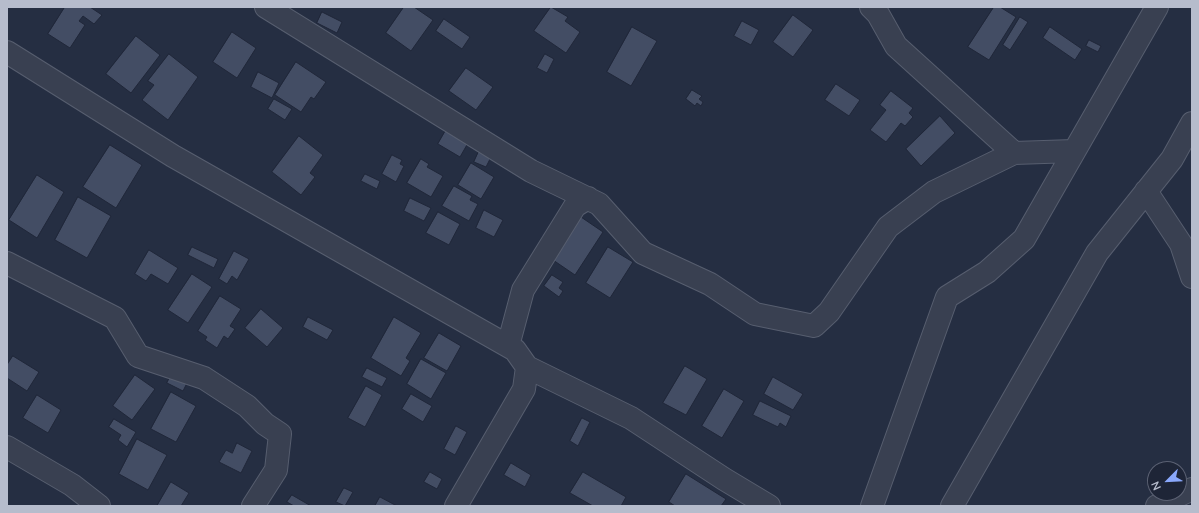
<!DOCTYPE html>
<style>
body{margin:0}
#map{position:relative;width:1199px;height:513px;overflow:hidden;background:#252e42;font-family:"Nunito Sans",sans-serif}
canvas{display:block}
.frame{position:absolute;inset:0;border:8px solid #b6bccc;pointer-events:none}
.north{position:absolute;left:1147px;top:461px;width:40px;height:40px;box-sizing:border-box;background:#1e2537;border:1px solid #5b6173;border-radius:50%;rotate:246deg;font-size:11px;font-weight:700;line-height:16px;text-align:center;color:#b6bccc}
.north::after{content:'';display:block;margin:auto;width:14px;height:18px;background:#8aa8fc;clip-path:polygon(50% 0,100% 100%,50% 72%,0 100%)}
</style>
<div id="map">
<canvas width="1199" height="513"></canvas>
<div class="frame"></div>
<div class="north">N</div>
</div>
<script>
const ctx = document.querySelector('canvas').getContext('2d');
ctx.lineJoin = 'round';
function fill(path, color) {
  ctx.fillStyle = color;
  ctx.fill(path, 'evenodd');
}
function strokePath(path, color, width, dash) {
  ctx.strokeStyle = color;
  ctx.lineWidth = width;
  ctx.lineCap = dash ? 'butt' : 'round';
  ctx.setLineDash(dash || []);
  ctx.stroke(path);
}
const building = new Path2D(`
 M65 7H90L102 15 94 24 83 16 79 21 85 25 70 48 48 34Z
 M404 7H414L433 20 411 51 386 33Z
 M551 7 568 17 565 21 580 32 566 53 534 31Z
 M994 7H1000L1016 17 989 60 968 47Z
 M322 12 342 22 337 33 317 23Z
 M793 15 813 30 793 57 773 42Z
 M1020 17 1028 22 1010 50 1003 45Z
 M444 19 470 37 462 49 436 31Z
 M742 21 759 30 751 45 734 36Z
 M632 27 657 41 631 86 607 72Z
 M1050 27 1082 49 1075 60 1043 38Z
 M232 32 256 48 237 78 213 62Z
 M136 36 160 55 131 93 106 74Z
 M1089 40 1101 46 1098 52 1086 46Z
 M169 54 198 77 168 120 142 100 154 85 148 81Z
 M545 54 554 59 547 73 537 68Z
 M296 62 326 82 314 99 311 97 301 112 275 95Z
 M466 68 493 87 476 110 449 91Z
 M258 72 279 83 272 98 251 87Z
 M836 84 860 100 849 116 825 100Z
 M692 90 702 96 699 99 703 102 701 106 697 103 695 106 686 99Z
 M891 91 913 108 909 113 913 117 905 126 901 123 886 142 870 130 886 110 880 105Z
 M274 99 292 109 285 120 268 109Z
 M940 116 955 133 921 166 906 149Z
 M446 130 468 143 460 157 438 144Z
 M299 136 323 155 310 173 315 177 301 195 272 172Z
 M110 145 142 165 116 208 83 187Z
 M479 151 491 157 486 167 474 162Z
 M392 155 402 160 400 164 404 166 396 182 382 174Z
 M421 159 429 164 427 167 443 176 431 197 407 183Z
 M471 163 494 177 481 199 458 185Z
 M365 174 380 181 377 189 361 181Z
 M37 175 64 192 37 238 9 220Z
 M454 186 472 196 470 200 478 204 469 221 442 206Z
 M78 197 111 216 87 258 55 240Z
 M410 198 431 208 424 221 404 211Z
 M484 210 503 220 494 237 476 228Z
 M438 212 460 224 449 245 426 233Z
 M581 217 603 232 575 275 553 260Z
 M192 247 218 259 214 268 188 255Z
 M608 247 633 262 610 298 586 283Z
 M149 250 178 268 168 284 151 274 146 281 135 274Z
 M234 251 249 259 237 280 232 276 227 284 219 279Z
 M192 274 212 287 188 323 168 310Z
 M552 275 563 282 559 288 563 291 559 297 544 286Z
 M220 296 241 309 230 326 235 329 228 339 224 336 217 348 205 340 207 337 198 331Z
 M261 309 283 328 267 347 245 328Z
 M308 317 333 330 327 340 303 327Z
 M394 317 421 333 406 358 410 361 401 376 371 358Z
 M439 333 461 346 447 371 424 358Z
 M13 356 39 372 27 391 7 378V365Z
 M421 359 446 373 431 399 407 384Z
 M685 366 707 379 686 415 663 403Z
 M367 368 387 378 382 387 362 377Z
 M173 371 189 379 183 391 167 383Z
 M135 375 155 389 132 420 113 406Z
 M773 377 803 394 793 410 764 394Z
 M366 386 382 395 365 427 348 418Z
 M724 389 744 401 722 438 702 426Z
 M171 392 196 406 176 442 151 429Z
 M411 394 432 406 423 422 402 409Z
 M37 395 61 410 48 433 23 418Z
 M760 401 791 416 786 427 780 423 778 427 753 415Z
 M582 418 590 422 578 446 570 441Z
 M114 419 136 432 127 447 118 440 121 435 109 427Z
 M456 426 467 432 455 455 444 449Z
 M137 439 167 455 148 490 119 474Z
 M237 443 252 451 241 473 219 462 226 450 232 453Z
 M511 463 531 475 525 487 504 475Z
 M430 472 442 479 437 489 424 482Z
 M583 472 626 497 621 506H593L570 493Z
 M686 474 726 499 721 506H675L669 502Z
 M171 482 189 493 181 506H157Z
 M344 488 353 492 345 506 336 502Z
 M292 495 311 506H294L287 502Z
 M380 497 397 506H375Z`);
fill(building, '#434d64');
strokePath(building, '#202739', 1);
const minor = new Path2D(`
 M266 7 531 171 599 204 643 253 710 284 755 314 814 326 829 312 888 227 934 192 1014 153 1074 151
 M871 7 878 14 896 46 1014 153
 M7 52 173 156 515 350 527 367 631 418 724 479 769 506
 M1146 191 1181 244 1192 277
 M7 263 115 318 138 356 204 378 247 406 265 424 280 434 276 470 253 506
 M508 346 523 290 575 206 588 198
 M7 447 72 485 99 506
 M456 506 524 389 527 367
 M872 506 947 297 987 272 1024 239 1157 7
 M952 506 1097 253 1172 159 1192 123
 M1157 506 1192 489`);
strokePath(minor, '#575e6f', 24);
strokePath(minor, '#394051', 22);
</script>
